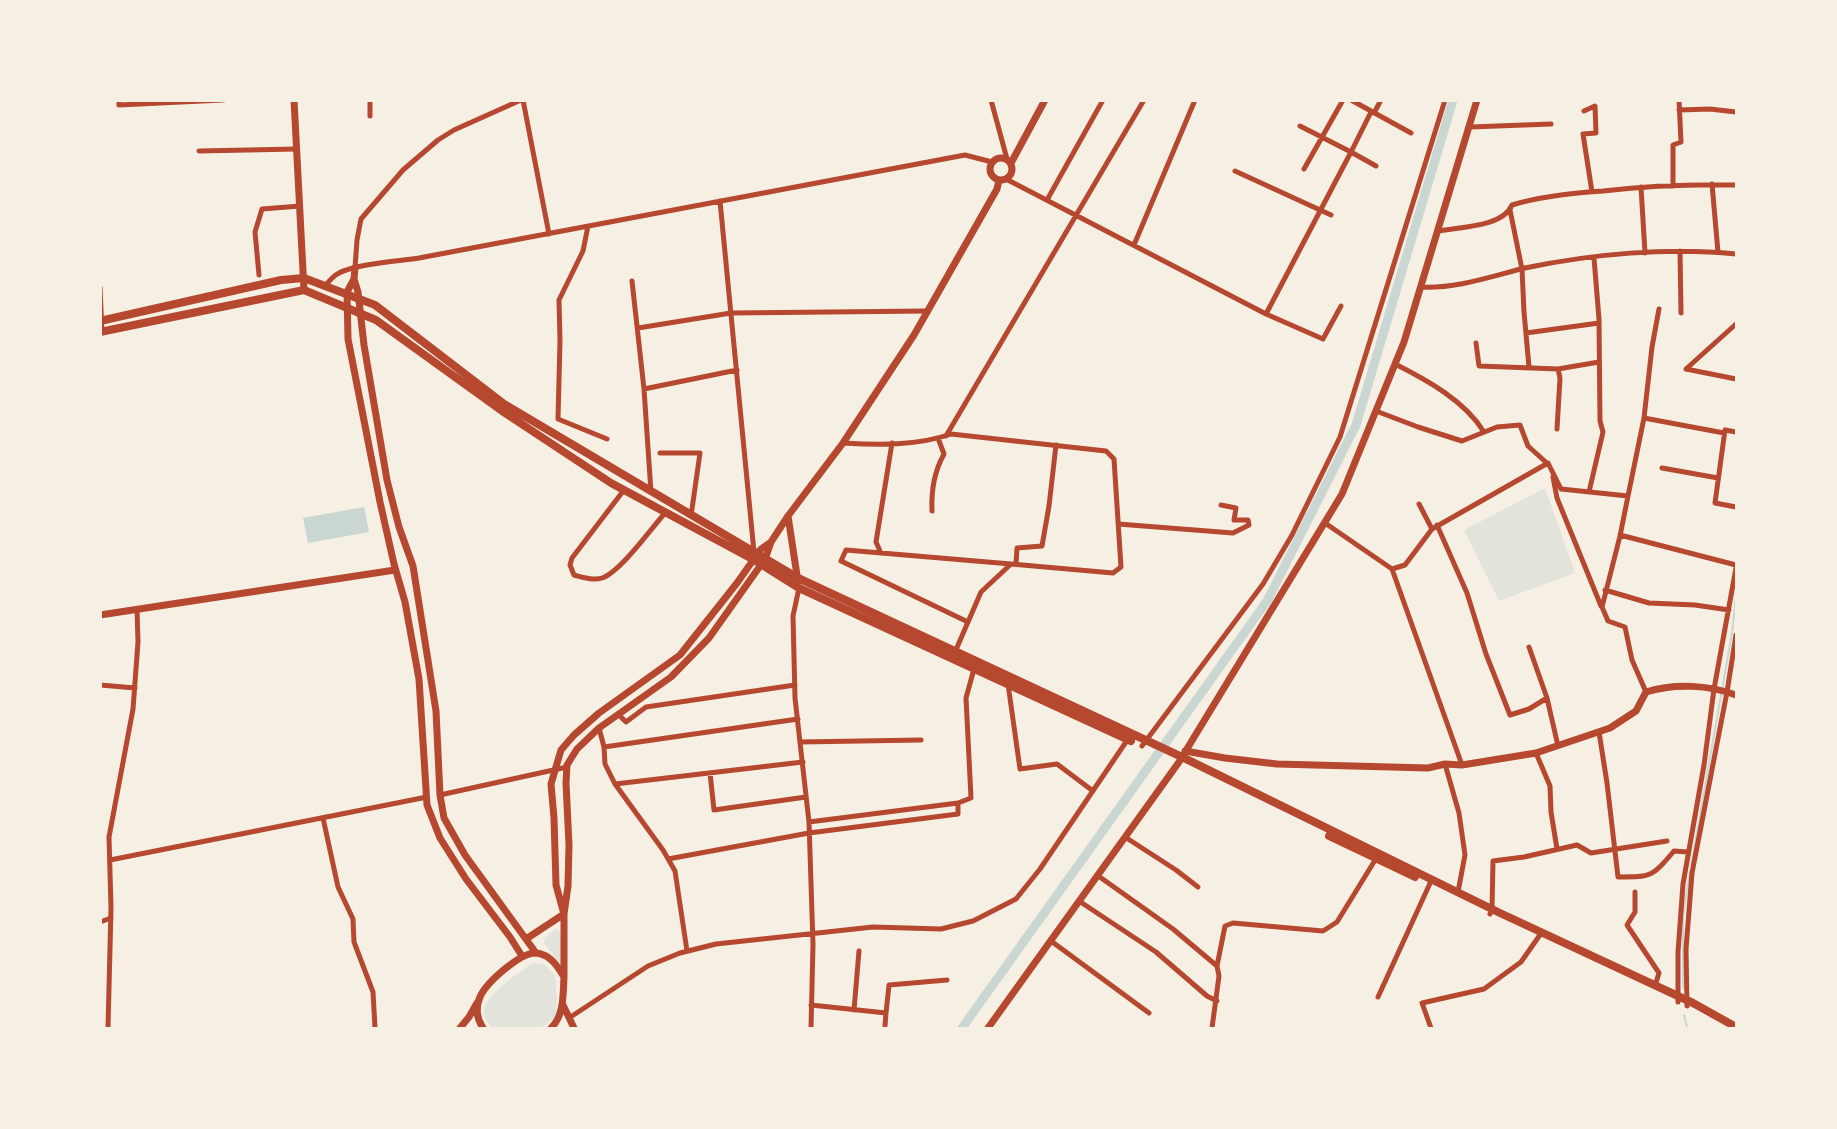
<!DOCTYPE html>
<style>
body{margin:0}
#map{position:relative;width:1837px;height:1129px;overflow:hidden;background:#f6efe4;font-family:"IBM Plex Sans",sans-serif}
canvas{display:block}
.frame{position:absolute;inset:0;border:102px solid #f6efe4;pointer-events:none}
</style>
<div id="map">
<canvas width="1837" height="1129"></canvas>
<div class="frame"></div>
</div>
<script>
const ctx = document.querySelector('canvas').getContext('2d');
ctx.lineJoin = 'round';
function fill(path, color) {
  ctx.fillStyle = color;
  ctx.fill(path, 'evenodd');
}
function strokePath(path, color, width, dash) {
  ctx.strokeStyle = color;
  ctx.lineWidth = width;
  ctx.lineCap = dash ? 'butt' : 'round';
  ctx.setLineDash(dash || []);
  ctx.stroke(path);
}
fill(new Path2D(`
 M1545 488 1575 573 1499 601 1464 530Z
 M556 929 561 932 562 967 544 943 545 938Z
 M533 963 545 965 555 975 557 1001 556 1015 554 1019 540 1028H493C489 1024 484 1019 484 1012 483 996 520 972 533 963Z`), '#e2e4dc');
fill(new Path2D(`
 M364 507 369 532 308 543 303 518Z`), '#c9d6d2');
strokePath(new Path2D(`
 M1691 866 1732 633 1736 595
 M1683 988V916L1690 871
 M1684 1015 1687 1028`), '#c9d6d2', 2);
strokePath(new Path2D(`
 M962 1028 1267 601 1356 425 1453 100`), '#c9d6d2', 9);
strokePath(new Path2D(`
 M119 100V105L223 100
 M370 100V116
 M523 100 549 234
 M991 100 1007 159
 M1351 100 1411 133
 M1679 110 1710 109 1736 112
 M1584 111 1595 106 1596 133 1583 134 1592 192
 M1371 112 1351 152 1376 166
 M1374 113 1381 100
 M1470 127 1551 124
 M199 151 296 149
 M1304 169 1343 100
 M1235 171 1331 215
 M1006 179 1266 314 1351 152 1300 126
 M1712 184 1718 252
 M1673 186V145L1681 142 1679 100
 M1641 187 1645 253
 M1047 200 1103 100
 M720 201 754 552
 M1510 210 1522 269 1524 312 1529 367
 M588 226 583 251 559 300 560 341 558 419 607 439
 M1439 231C1460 227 1503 227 1512 205 1541 196 1573 193 1603 191 1647 186 1692 184 1736 185
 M1134 245 1195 100
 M1680 251 1681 313
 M355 268 357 240 361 219 403 170 438 140 454 130 521 100
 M259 275 255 232 262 209 300 206
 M632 281 644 389 651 492
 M325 286C329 281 333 276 339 273 355 264 399 261 419 258L965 155 992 162
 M100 287 102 332
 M1421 287C1456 289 1492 276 1525 268 1592 254 1668 247 1736 254
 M1266 314 1323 339 1341 306
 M638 328 731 313 928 311
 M1526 333 1599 323
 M1476 343 1479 366 1558 369 1599 362
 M1395 364C1427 380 1465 401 1484 432
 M1686 369 1736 324
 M1686 369 1736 379
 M644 389 737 370
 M1376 411 1418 427 1462 441 1497 427 1520 425 1528 446 1549 465
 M1644 418 1724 433 1725 430
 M1557 429 1560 378 1558 369
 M1736 432 1725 430 1715 503 1736 507
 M946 436 1144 100
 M843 443C878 445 917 446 951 434L1106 451 1114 459 1121 567 1113 573 1011 564 981 592 955 652
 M660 453H700L691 516
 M1662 468 1718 478
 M1553 477 1557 498 1601 606
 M624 490 572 558 570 565 574 575C582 577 593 581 602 578 620 572 651 529 665 513
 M1589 492 1603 432 1600 421 1599 319 1594 258
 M1628 496 1644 418 1652 347 1659 309
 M1419 504 1432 529
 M932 511C931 490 934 472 944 454L938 438
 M1325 523 1392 569 1462 765
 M1118 524 1233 533 1249 525 1248 520H1234L1236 508 1221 505
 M1437 525 1467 593 1486 654 1510 715 1529 709 1547 698 1558 746
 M1620 535 1736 565
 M880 551 876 542 892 443
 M1016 564 1017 548 1042 546 1049 506 1056 445
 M1392 569 1405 565 1432 529 1548 463 1561 489 1628 496 1620 536 1602 607 1608 621 1625 627 1632 660 1646 692
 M799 588 793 616 795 698 809 822 813 944 811 1028
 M1605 590 1649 603 1695 605 1729 610
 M968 622 841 561 846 550 1011 564
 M1529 647 1547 698
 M1008 684 1020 769 1057 764 1093 791
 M100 685 135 688
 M618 714 626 722 646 707 795 685
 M599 728 604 747 605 764 615 784 663 850 675 871 687 951
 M1599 732 1607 783 1618 877C1652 877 1652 877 1674 851L1688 852
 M800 742 921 740
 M1142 746 1263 584 1292 535 1340 437 1445 100
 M604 747 798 719
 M1536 753 1550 786 1551 812 1557 849
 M1445 764 1459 813 1465 855 1458 892
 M710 773 714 810 806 797
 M615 784 803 762
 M440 795 567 767
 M958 803 971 798 966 698 974 669
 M323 818 338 887 353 919 354 942 373 992 375 1028
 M1125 837 1176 870 1198 887
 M668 859 809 833 958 814V803L809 822
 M110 860 427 797
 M1097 875 1173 929 1217 966 1219 976 1212 1028
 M1635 892V912L1627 925 1659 973 1655 986
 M1079 901 1156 952 1207 996 1217 1001
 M1490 914 1492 909 1493 861 1524 857 1577 845 1591 853 1667 841
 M100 922 111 918
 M1051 941 1149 1013
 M1217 966 1225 926 1233 923 1323 931 1337 922 1377 857
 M1378 997 1432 879
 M1678 1002V952L1683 884 1704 765 1714 689 1736 568
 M811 1005 886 1013 885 1026
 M1687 1006 1686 949 1692 873 1727 692 1736 635
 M854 1010 859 951
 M886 1013 889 985 947 980
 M569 1018 648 966 680 953 716 944 873 927 941 929 973 921 1016 899 1040 869 1128 739
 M108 1028 111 908 109 837 133 709 138 642 137 609
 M1431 1028 1422 1003 1484 989 1521 962 1542 932`), '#b5482f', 5);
strokePath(new Path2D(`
 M294 100 304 290
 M990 169a11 11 0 1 1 22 0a11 11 0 1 1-22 0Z
 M1011 163 1045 100
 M355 268 354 279 347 292 348 339 380 502 394 564 405 602 419 679 427 805 440 838 466 879 510 937 522 956
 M354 279 358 292 364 345 387 480 399 527 413 566 436 711 440 795 444 818 465 855 536 953
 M788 516 798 582
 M100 615 395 570
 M1185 751 1225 758 1277 764 1428 768 1445 764 1462 765 1536 753 1610 728 1636 711 1646 692C1675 683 1709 685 1736 695
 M526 939 564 914 556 885 554 818 551 784 561 750 574 735 599 713 680 655 737 583 761 549 771 542
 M564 977V914L568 886 569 845 566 783 567 765 577 749 599 728 671 677 709 638 765 559 771 542 788 516 843 443 914 335 997 189 999 180
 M563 1005 574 1028
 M460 1028 469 1017 477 1003
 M483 1028C477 1019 475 1008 480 997 486 983 521 951 537 953 551 955 558 967 564 977 563 995 564 1016 551 1028
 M988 1028 1179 762 1342 494 1404 342 1477 100`), '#b5482f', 7);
strokePath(new Path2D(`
 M100 321 281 280 304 278 375 305 504 404 798 578 1182 757 1500 913 1693 1003 1736 1027
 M100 332 304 290 376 320 505 413 611 483 756 561 799 588 1131 741
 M1329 836 1415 877`), '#b5482f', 8);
</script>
